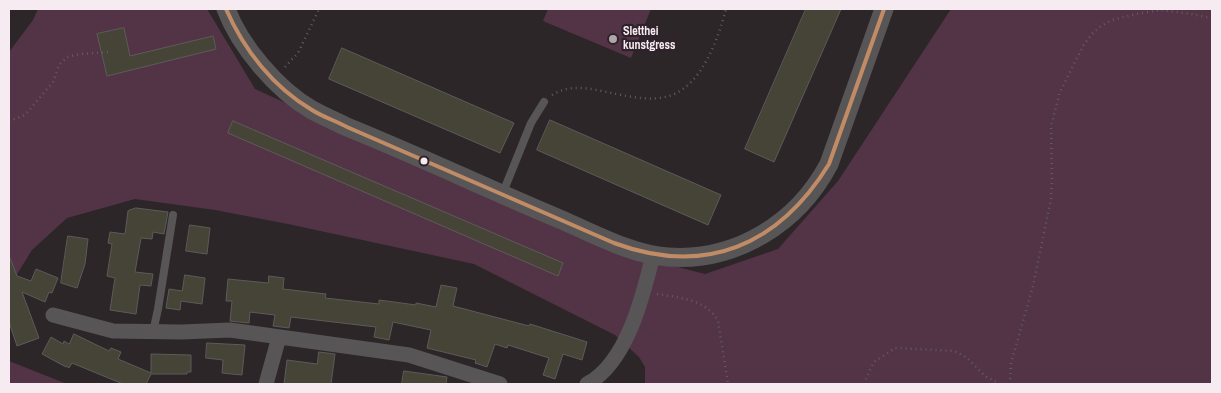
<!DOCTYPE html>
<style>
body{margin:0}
#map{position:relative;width:1221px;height:393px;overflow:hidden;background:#2c2629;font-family:"Archivo Narrow",sans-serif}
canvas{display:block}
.frame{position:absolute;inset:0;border:10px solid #f5ebf0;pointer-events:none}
</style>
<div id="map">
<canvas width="1221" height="393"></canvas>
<div class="frame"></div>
</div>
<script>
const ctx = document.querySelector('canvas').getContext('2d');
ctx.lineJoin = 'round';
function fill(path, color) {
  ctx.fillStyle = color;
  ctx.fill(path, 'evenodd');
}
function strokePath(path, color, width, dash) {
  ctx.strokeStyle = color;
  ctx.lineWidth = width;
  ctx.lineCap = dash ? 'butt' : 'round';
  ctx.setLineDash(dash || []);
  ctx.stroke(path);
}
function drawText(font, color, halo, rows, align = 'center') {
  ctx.font = font + ' "Archivo Narrow",sans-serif';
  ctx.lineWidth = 4.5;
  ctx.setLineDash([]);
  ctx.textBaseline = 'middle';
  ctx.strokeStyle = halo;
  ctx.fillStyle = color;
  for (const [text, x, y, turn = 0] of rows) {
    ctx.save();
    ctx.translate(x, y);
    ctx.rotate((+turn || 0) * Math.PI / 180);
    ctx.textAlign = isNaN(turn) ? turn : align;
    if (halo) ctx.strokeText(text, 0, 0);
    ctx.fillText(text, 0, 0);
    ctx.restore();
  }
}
fill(new Path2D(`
 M38 9H207L255 89 603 248 705 274 778 249 838 181 951 9H1212V384H645V367L639 357 615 335 474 264 288 224 215 210 135 199 67 218 32 250 9 287V52L33 20Z
 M548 9H651L631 58 543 21Z
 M9 361 67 384H9Z`), '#533446');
const building = new Path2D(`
 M806 9H841L774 162 745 149Z
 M124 28 130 56 213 36 216 49 107 76 97 34Z
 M342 48 514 123 500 153 329 79Z
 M550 120 721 195 708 225 537 150Z
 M233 121 563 263 558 276 228 133Z
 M136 208 168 212 164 234 153 232 152 239 141 238 135 272 153 274 151 286 140 285 136 314 110 310 115 278 107 276 112 244 108 243 110 232 125 234 128 211Z
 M190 225 210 228 207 254 186 251Z
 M68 236 88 239 85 264 77 288 61 283Z
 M10 258 17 276 31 281 36 269 58 278 52 293 49 292 45 302 22 292 39 338 17 346 9 322V259Z
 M185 275 205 278 202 304 181 301 180 310 166 308 169 289 182 291Z
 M269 276 284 278 283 289 326 294 325 298 379 304V300L416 305V303L436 307 441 285 457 288 453 306 529 326 530 324 587 342 582 360 563 354 555 379 543 375 549 358 508 345 507 348 495 344 487 367 475 363 476 360 427 348 431 330 393 322 389 340 374 337 376 327 291 317 289 328 273 326 275 315 250 312 249 323 230 321 232 301H226L228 279 268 283Z
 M74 334 109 351 111 348 121 352 118 359 151 373V354L191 355V372H187V374H151L146 384H123L72 363 69 368 66 366V367L42 354 51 337 63 344 64 341 69 344Z
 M207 343 245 345 242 375 222 373 223 360 206 358Z
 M319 352 335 354 331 384H284L287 360 317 364Z
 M404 371 447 377 446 384H402Z`);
fill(building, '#464337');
strokePath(building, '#5d5b59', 1);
strokePath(new Path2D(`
 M285 67 298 53 319 9
 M552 95C570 84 587 88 607 92 627 96 649 102 669 96 702 86 718 39 726 9
 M9 121 25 115 53 82 59 65 67 57 80 54 109 52
 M657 294C680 298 706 299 718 321L728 384
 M866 384 865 381 874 362 895 348 954 351 966 357 985 376 1000 384
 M1010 384 1011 363 1033 286 1051 199 1052 179 1051 126 1060 92 1083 46 1092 34 1101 26 1112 20 1136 14 1160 10 1185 13 1212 18`), '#615c5f', 2.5, [1, 4]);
strokePath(new Path2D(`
 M502 195 531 123 544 102
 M153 332 158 309 173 215`), '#575556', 8);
strokePath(new Path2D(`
 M53 315 113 331 181 332 230 330 409 355 500 384
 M266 384 279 337
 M587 384C627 363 643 296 653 255`), '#575556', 15);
strokePath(new Path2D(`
 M226 9C240 46 277 90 312 110 323 116 335 121 347 127 419 156 490 190 562 220 594 234 633 255 668 257 736 262 798 223 829 164L884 9`), '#575556', 19);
strokePath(new Path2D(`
 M226 9C244 50 273 87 312 110 323 117 336 121 347 127L614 243C706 277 779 245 829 164L884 9`), '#c18c65', 4);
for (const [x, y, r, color] of [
 [613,39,5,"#afa6aa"],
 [424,161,4.5,"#f5ebf0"]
]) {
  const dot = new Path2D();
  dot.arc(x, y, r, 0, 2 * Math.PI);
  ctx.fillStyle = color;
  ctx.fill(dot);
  strokePath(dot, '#30222a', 2);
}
drawText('bold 12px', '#f5ebf0', '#30222a', [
 ["Sletthei",623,32],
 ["kunstgress",623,46]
], 'left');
</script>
